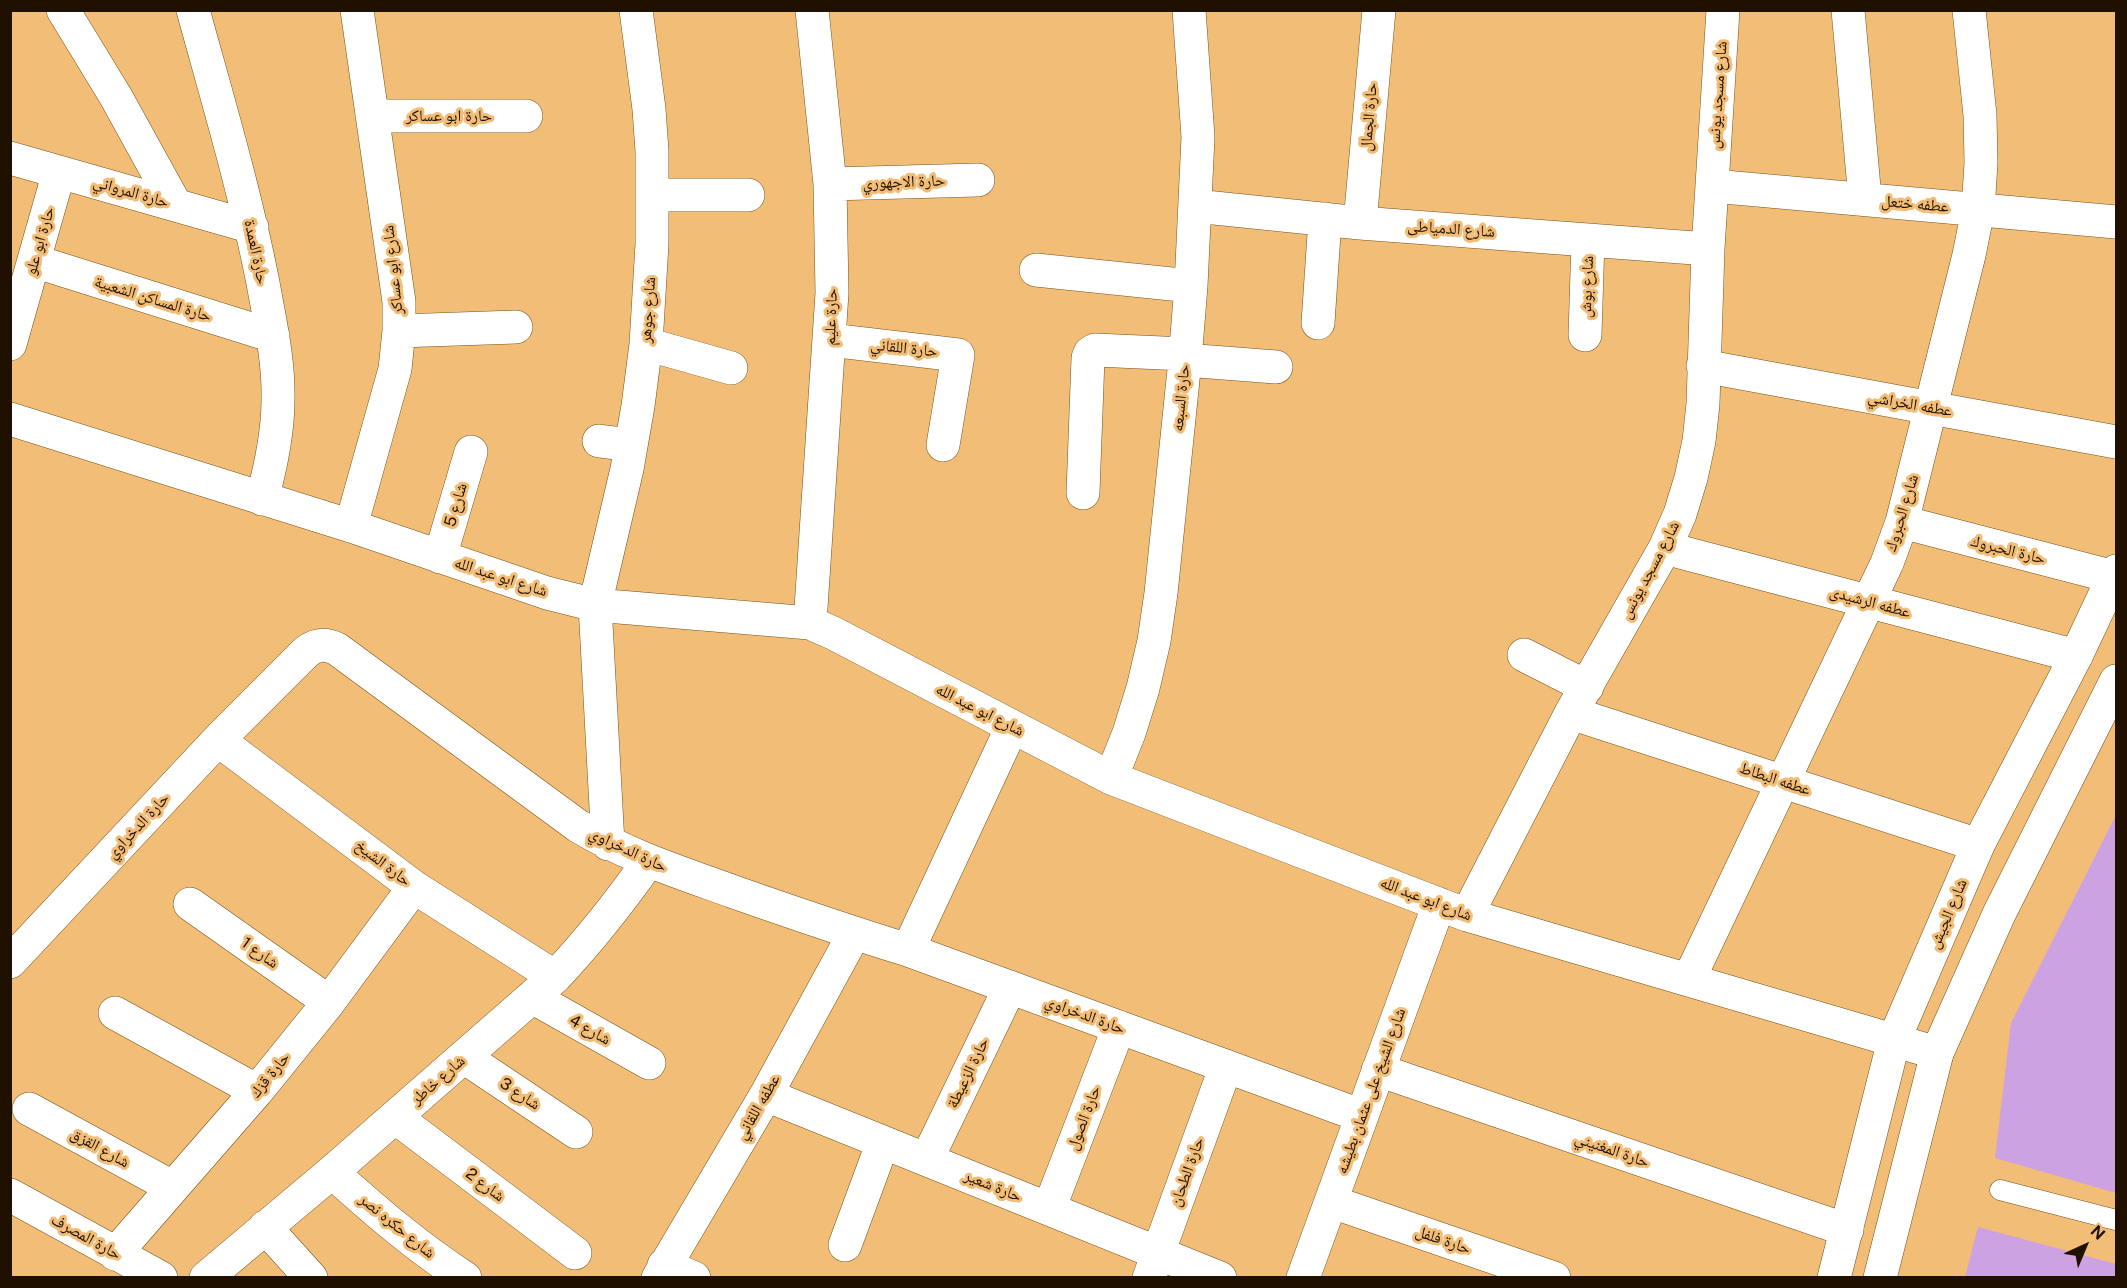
<!DOCTYPE html>
<meta charset="utf-8">
<style>
body{margin:0}
#map{position:relative;width:2127px;height:1288px;overflow:hidden;background:#f2bd76;font-family:"Public Sans",sans-serif}
canvas{display:block}
.frame{position:absolute;inset:0;border:12px solid #1f1000;pointer-events:none}
.north{position:absolute;left:2055px;top:1216px;width:60px;height:60px;-webkit-text-stroke:4px #f2bd76;paint-order:stroke;rotate:44deg;font-size:16px;font-weight:700;line-height:24px;text-align:center;color:#1f1000}
.north::after{content:'';display:block;margin:auto;width:21px;height:27px;background:#1f1000;clip-path:polygon(50% 0,100% 100%,50% 72%,0 100%)}
</style>
<div id="map">
<canvas width="2127" height="1288"></canvas>
<div class="frame"></div>
<div class="north">N</div>
</div>
<script>
const ctx = document.querySelector('canvas').getContext('2d');
ctx.lineJoin = 'round';
function fill(path, color) {
  ctx.fillStyle = color;
  ctx.fill(path, 'evenodd');
}
function strokePath(path, color, width, dash) {
  ctx.strokeStyle = color;
  ctx.lineWidth = width;
  ctx.lineCap = dash ? 'butt' : 'round';
  ctx.setLineDash(dash || []);
  ctx.stroke(path);
}
function drawText(font, color, halo, rows, align = 'center') {
  ctx.font = font + ' "Public Sans","Noto Naskh Arabic",sans-serif';
  ctx.lineWidth = 6;
  ctx.setLineDash([]);
  ctx.textBaseline = 'middle';
  ctx.strokeStyle = halo;
  ctx.fillStyle = color;
  for (const [text, x, y, turn = 0] of rows) {
    ctx.save();
    ctx.translate(x, y);
    ctx.rotate((+turn || 0) * Math.PI / 180);
    ctx.textAlign = isNaN(turn) ? turn : align;
    if (halo) ctx.strokeText(text, 0, 0);
    ctx.fillText(text, 0, 0);
    ctx.restore();
  }
}
fill(new Path2D(`
 M2116 815V1193L1995 1158 2011 1023Z
 M1978 1227 2116 1264V1277H1965Z`), '#cca2e3');
const service = new Path2D(`
 M2000 1190 2116 1220`);
const minor = new Path2D(`
 M63 10 116 97 175 204
 M193 10C218 101 245 191 263 283 270 322 279 361 278 400 278 434 271 466 262 499
 M1848 10 1865 199
 M372 116H526
 M10 158 252 227
 M830 184 978 180
 M1713 186 2116 222
 M653 195H748
 M1195 206 1360 223 1708 249
 M1360 223 1379 10
 M34 261 273 336
 M1036 270 1191 286
 M1318 323 1325 219
 M399 331 516 327
 M1585 335 1588 240
 M830 340 958 355 943 445
 M10 344 59 172
 M646 344 731 368
 M1185 360 1276 367
 M1703 366 2116 442
 M10 419 351 526 547 593 595 605 810 623 833 633 1111 778 1467 915 1937 1053 1880 1278
 M599 441 631 445
 M1083 493 1088 358 1090 353 1095 350 1185 354
 M1902 522 2114 577
 M351 526 395 369 399 331V302L395 274 357 10
 M1665 548 2076 656
 M440 557 471 452
 M810 623 832 293 830 184 812 10
 M1524 655 1587 687
 M1571 713 1978 845
 M218 740 414 887 555 977
 M1111 778 1129 733 1143 688 1154 641 1161 593 1185 360 1191 286 1198 137 1189 10
 M608 844 595 605 627 469 638 406 646 344 652 244V151L649 109 636 10
 M190 904 329 1002
 M1467 915 1571 713 1665 548 1680 514 1691 478 1699 441 1703 404 1708 249 1723 10
 M908 950 1012 727
 M10 962 218 740 306 652C316 644 325 643 337 649L578 826C628 856 679 872 734 892 791 912 849 932 908 950L1362 1116
 M1689 979 1887 563 1902 522 1969 255 1978 210 1981 163 1980 115 1969 10
 M532 997 649 1063
 M115 1013 257 1091
 M464 1057 576 1132
 M1378 1070 1847 1230
 M766 1095 1220 1278
 M29 1109 172 1187
 M395 1117 575 1253
 M927 1159 1010 987
 M332 1172C374 1210 417 1247 465 1278
 M10 1195 161 1278
 M1332 1202 1554 1278
 M1049 1209 1119 1027
 M265 1227 311 1278
 M845 1245 883 1142
 M115 1254 257 1091 329 1002 414 887
 M664 1265 694 1278
 M206 1278 332 1172 555 977C589 941 619 903 648 862
 M658 1278 766 1095 854 934
 M1149 1278 1226 1066
 M1303 1278 1439 904`);
const secondary = new Path2D(`
 M1937 1053 1999 914 2116 681
 M1834 1278 1894 1040 1978 845 2076 656 2116 571`);
strokePath(service, '#775219', 21);
strokePath(minor, '#775219', 34);
strokePath(secondary, '#775219', 34);
strokePath(service, '#fff', 20);
strokePath(minor, '#fff', 33);
strokePath(secondary, '#fff', 33);
drawText('16px', '#1f1000', '#f2bd76', [
 ["شارع مسجد يونس",1718,95,-86],
 ["حارة ابو عساكر",449,116],
 ["حارة الجمال",1369,117,-85],
 ["حارة الاجهوري",904,182,-2],
 ["حارة المرواني",131,192,16],
 ["عطفه ختعل",1915,204,5],
 ["شارع الدمياطى",1451,229,4],
 ["حارة ابو علو",40,241,-74],
 ["حارة العمدة",256,252,78],
 ["شارع ابو عساكر",393,270,-96],
 ["شارع بوش",1587,287,-88],
 ["حارة المساكن الشعبية",153,299,17],
 ["شارع جوهر",648,310,-86],
 ["حارة عليم",831,317,-88],
 ["حارة اللقاني",904,348,6],
 ["حارة السبعه",1181,398,-84],
 ["عطفه الخراشي",1910,404,10],
 ["شارع 5",456,505,-74],
 ["شارع الحبروك",1902,513,-73],
 ["حارة الحبروك",2008,550,14],
 ["شارع مسجد يونس",1650,570,-62],
 ["شارع ابو عبد الله",501,577,18],
 ["عطفه الرشيدى",1870,602,15],
 ["شارع ابو عبد الله",980,710,27],
 ["عطفه البطاط",1775,779,18],
 ["حارة الدخراوي",138,826,-47],
 ["حارة الدخراوي",628,850,25],
 ["حارة الشيخ",383,863,37],
 ["شارع ابو عبد الله",1426,899,21],
 ["شارع الجيش",1948,914,-67],
 ["شارع 1",260,953,35],
 ["حارة الدخراوي",1085,1015,20],
 ["شارع 4",590,1030,29],
 ["حارة الزعيطة",968,1073,-64],
 ["حارة قزك",270,1075,-51],
 ["شارع خاطر",438,1080,-41],
 ["شارع الشيخ على عثمان بطيشه",1371,1091,-70],
 ["شارع 3",520,1094,33],
 ["عطفه اللقاني",758,1107,-60],
 ["حارة الصول",1084,1118,-69],
 ["شارع القزق",100,1148,29],
 ["حارة المغنيني",1612,1150,19],
 ["حارة الطحان",1187,1172,-70],
 ["شارع 2",485,1185,37],
 ["حارة شعير",993,1186,22],
 ["شارع حكره نصر",397,1226,39],
 ["حارة المصرف",86,1237,29],
 ["حارة فلفل",1443,1240,19]
]);
</script>
